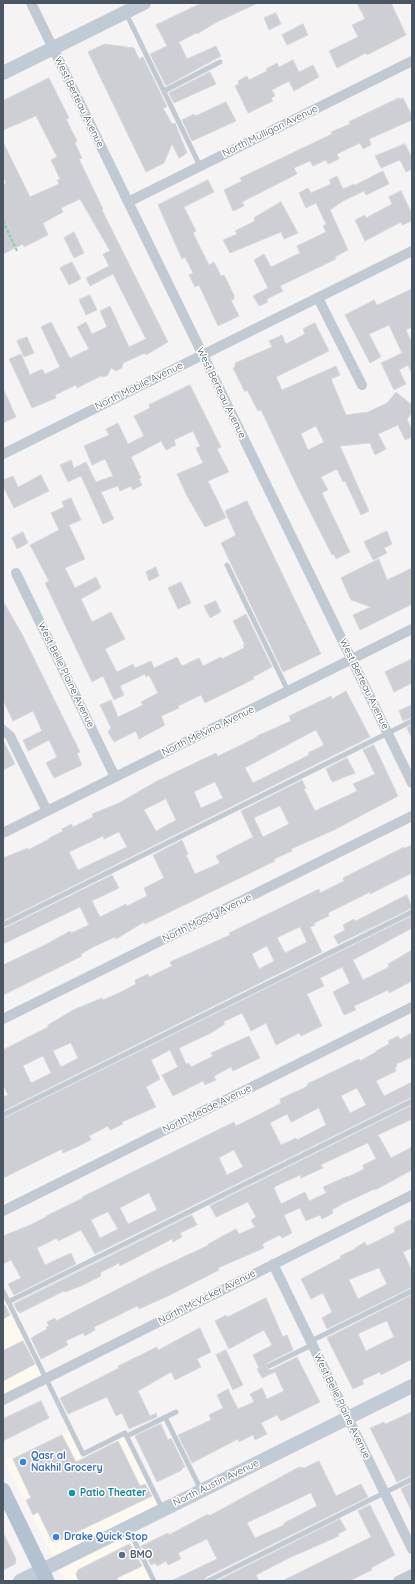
<!DOCTYPE html>
<style>
body{margin:0}
#map{position:relative;width:415px;height:1584px;overflow:hidden;background:#f5f3f3;font-family:Quicksand,sans-serif}
canvas{display:block}
.frame{position:absolute;inset:0;border:4px solid #4a5661;pointer-events:none}
</style>
<div id="map">
<canvas width="415" height="1584"></canvas>
<div class="frame"></div>
</div>
<script>
const ctx = document.querySelector('canvas').getContext('2d');
ctx.lineJoin = 'round';
function fill(path, color) {
  ctx.fillStyle = color;
  ctx.fill(path, 'evenodd');
}
function strokePath(path, color, width, dash) {
  ctx.strokeStyle = color;
  ctx.lineWidth = width;
  ctx.lineCap = dash ? 'butt' : 'round';
  ctx.setLineDash(dash || []);
  ctx.stroke(path);
}
function drawText(font, color, halo, rows, align = 'center') {
  ctx.font = font + ' Quicksand,sans-serif';
  ctx.lineWidth = 3;
  ctx.setLineDash([]);
  ctx.textBaseline = 'middle';
  ctx.strokeStyle = halo;
  ctx.fillStyle = color;
  for (const [text, x, y, turn = 0] of rows) {
    ctx.save();
    ctx.translate(x, y);
    ctx.rotate((+turn || 0) * Math.PI / 180);
    ctx.textAlign = isNaN(turn) ? turn : align;
    if (halo) ctx.strokeText(text, 0, 0);
    ctx.fillText(text, 0, 0);
    ctx.restore();
  }
}
fill(new Path2D(`
 M3 1294 44 1377 3 1398Z
 M69 1430 82 1456 125 1435 161 1507 125 1525 153 1581H65L5 1461Z`), '#fdf9ef');
const building = new Path2D(`
 M202 3H258L215 23 197 34 196 33 179 42 187 59 216 46 221 56 166 86 150 54 167 46 156 25Z
 M357 3H391L406 35 367 55 366 53 337 68 329 51 358 37 352 25 365 19Z
 M276 13 281 24 269 30 264 18Z
 M303 24 308 35 287 45 282 35Z
 M105 44 134 48 139 59 143 57 167 107 163 108 172 124 175 123 187 153 179 158 172 144 164 163 146 172 88 52Z
 M293 60 299 72 313 65 319 77 294 91 289 81 272 90 275 96 271 98 273 101 248 113 235 86 239 84 238 81 247 76 249 80 267 71 266 69 277 63 279 67Z
 M210 72 216 84 174 103 169 93Z
 M49 78 69 118 66 119 77 141 75 143 82 158 79 159 103 209 102 210 168 342 146 355 145 353 123 363 122 368 116 371 111 368 108 375 103 377 101 376 77 388 76 385 55 395 56 398 32 408 9 359 21 354 30 375 42 369 45 374 60 367 41 327 51 322 70 358 89 349 77 327 86 322 92 334 107 327 100 311 110 306 129 347 146 339 113 274 90 286 86 278 109 266 103 254 110 251 80 199 61 208 63 212 43 223 48 235 24 247 23 244 3 254V185L6 183 3 176V142L30 197 59 184 57 180 60 179 51 160 57 157 36 116 3 130V101Z
 M399 98 400 99 403 98 412 116V120L369 139 371 145 363 149 360 143 337 154 339 159 328 164 326 160 313 166 310 161 294 168 297 174 242 202 244 206 233 211 224 190 242 181 240 178 332 134 331 132 350 124 349 122Z
 M226 102 236 121 192 141 182 120 194 114 195 116Z
 M405 144 412 158V169L406 172 400 160 381 168 375 156Z
 M383 171 389 184 366 195 364 191 343 201 330 210 348 250 335 257 336 259 280 286 283 291 267 299 268 302 259 306 253 296 268 288 254 260 264 254 271 267 300 253 297 246 326 232 323 226 326 224 316 203 306 208 299 193 308 188 311 193 331 184 329 180 337 176 343 189 354 184 355 185Z
 M208 180 214 192 184 207 196 231 193 233 209 265 214 262 221 276 224 275 234 295V299L231 300 239 316 218 326 199 285 195 287 189 275 193 273 185 257 182 259 158 205Z
 M401 191 412 214V221L402 225 401 222 365 241 355 220 365 215 366 218 392 204 389 197Z
 M281 202 298 233 284 239 281 232 230 253 223 240 237 234 235 231 255 221 254 218Z
 M74 232 84 253 74 258 64 238Z
 M72 262 81 279 69 285 60 268Z
 M412 289V327L406 330 412 343V374L408 365 399 370 406 384 394 390 381 363 402 353 389 325 369 334 381 357 370 363 345 315 374 300 377 305Z
 M90 295 97 310 86 315 79 300Z
 M315 323 329 351 276 377 282 390 336 366 340 375 331 379 346 415 368 412 387 403 396 392 412 405V413L407 419 412 430V437L405 440 398 425 378 434 386 449 375 455 370 443 340 446 369 511 361 515 345 481 343 482 337 469 321 477 328 490 322 493 350 552 336 559 334 554 332 555 298 488 261 410 258 411 247 390 245 392 233 368 235 367V363L272 347 269 341 282 335 286 344 305 334 303 329ZM316 426 324 442 308 450 301 434Z
 M27 337 34 353 24 357 17 341Z
 M190 385 221 447 217 449 229 472 208 481 226 518 205 527 187 496 177 474 203 463 196 448 200 446 193 431 174 440 176 445 166 450 161 441 131 457 141 478 139 479 142 485 133 490 131 486 120 491 118 486 101 492 114 519 103 524 81 476 68 482 60 465 71 460 74 468 86 462 96 482 113 476 105 459 92 465 84 446 109 435 106 429 118 423 128 444 144 436 134 416 150 408 149 405Z
 M3 388 16 417 3 423Z
 M41 475 49 491 14 508 3 486V480L13 476 18 487Z
 M71 498 81 520 69 525 85 559 65 568 75 588 96 577 101 588 81 599 92 622 111 612 125 639 105 649 117 672 133 664 135 668 151 661 154 668 177 657 182 666 199 658 203 666 221 657 222 659 244 648 243 645H245L233 621 246 614 272 667 253 677 254 679 205 703 201 695 178 706 179 708 161 716 165 725 139 739 136 731 114 742 108 732 111 728 100 705 111 700 118 717 143 705 141 702 158 693 149 675 146 677 145 674 120 686 124 695 114 700 103 676 92 682 45 583 49 581 30 545 59 530 51 513 64 507 62 502Z
 M247 501 321 654 283 672 221 543 236 535 225 511Z
 M387 531 392 544 384 548 387 553 373 560 364 542Z
 M23 532 28 543 17 549 12 538Z
 M379 559 387 580 412 568V604L360 630 353 615 371 607 351 600 341 578Z
 M156 567 159 576 149 581 146 572Z
 M181 582 191 603 178 609 168 588Z
 M3 601 22 634 80 752 77 753 82 765 54 778 46 763 57 757 49 740 28 751 23 740 42 731 33 711 13 721 3 700Z
 M216 601 221 612 210 618 204 606Z
 M412 659V683L394 692 385 672Z
 M346 691 370 737 3 921V858L28 848V850L49 839V838L63 831 62 829 71 824 73 827 93 817 92 814 119 803 157 781 216 753 218 756 235 748 257 737V736L291 721 289 716 331 696 332 699ZM316 730 324 745 308 753 309 755 253 783 245 768ZM215 782 223 798 201 808 194 792ZM166 799 176 820 156 831 144 810ZM119 832 127 847 78 870 69 852 103 836 104 839Z
 M412 705V717L403 721 399 711Z
 M412 725V739L407 728Z
 M3 740 15 764 3 770Z
 M374 745 398 796 334 830 291 849 292 851 274 859 275 861 145 924 144 922 116 939 115 937 93 947 81 954 82 956 3 995V965L45 945 70 931 71 933 89 925 80 907 3 944V929L112 875 119 888 92 901 100 917 126 904 127 906 147 896 144 888 164 878 153 855 182 840 188 854 186 855 195 874 220 863 216 856 253 837 241 811 302 780 306 788 304 789 315 811 357 791 353 784 375 774 363 750ZM280 806 289 824 263 837 254 818Z
 M347 758 355 773 332 782 326 769Z
 M412 845V873L370 894V892L328 913 329 916 314 923 315 925 310 927 322 952 3 1111V1097L8 1095 3 1084V1050L48 1027V1025L73 1010 102 998 103 1000 119 993 136 984 135 980 148 974 149 977 172 966 170 962 230 935 229 933 319 889 320 893 344 881 343 878 404 847 405 848ZM300 927 307 942 285 953 277 938ZM267 946 274 961 259 969 252 954ZM71 1043 78 1058 61 1067 53 1051ZM43 1056 51 1073 31 1083 23 1066Z
 M407 895 412 908 338 944 334 936 345 930 343 925 354 919 355 921Z
 M412 916V928L353 960 363 980 389 967 388 964 412 950V981L389 993 388 990 354 1006 356 1010 344 1015 333 992 350 983 342 967 320 978 324 986 307 994 322 1026 301 1036 299 1033 276 1045 266 1023 251 1031 242 1013 223 1022 225 1024 211 1033 179 1048 186 1064 189 1063 191 1067 213 1056 211 1053 249 1036 260 1058 233 1071 231 1067 214 1076 216 1080 205 1085 203 1081 173 1096 162 1075 178 1067 170 1050 151 1060 160 1079 146 1087 156 1107 122 1122 123 1124 110 1130 108 1126 89 1136 91 1140 79 1146 63 1153 62 1149 3 1178V1119Z
 M412 1033V1057L396 1064 397 1066 395 1068 396 1071 376 1081 384 1096 412 1082V1097L95 1254 81 1230 58 1241 57 1238 37 1248 45 1265 71 1253 76 1264 14 1295 8 1284 21 1278 11 1260 3 1264V1236L30 1225 46 1217V1216L83 1198 82 1197 234 1122 236 1126 256 1116 281 1103 280 1099 308 1086 307 1084 359 1059 360 1061 376 1052V1051L389 1044 388 1041 398 1036 400 1039ZM357 1088 366 1105 350 1113 341 1096ZM319 1108 326 1125 297 1140 296 1138 281 1145 270 1123 287 1114 291 1122ZM234 1150 243 1167 227 1175 219 1158ZM149 1193 157 1210 128 1224 120 1208ZM108 1212 118 1229 100 1238 91 1220Z
 M412 1105V1119L378 1135 391 1158 412 1147V1170L375 1190V1189L344 1203 332 1210 333 1213 322 1219 320 1215 306 1221 300 1208 284 1215 292 1233 282 1238 280 1235 262 1244 264 1248 218 1268 219 1270 168 1296 139 1309 137 1306 109 1320 94 1327 95 1330 85 1336 83 1333 66 1341 68 1345 41 1359 31 1338 47 1329 46 1327 49 1326 47 1322 55 1318 56 1321 151 1272 209 1245 208 1244 236 1229 239 1234 255 1227 251 1220 256 1217 248 1202 216 1217 210 1206ZM368 1143 376 1159 363 1165 364 1169 348 1177V1176L323 1187 326 1193 309 1201 305 1192 281 1204 274 1188 276 1186 300 1175 301 1178 323 1168 321 1165Z
 M192 1215 197 1225 180 1233 182 1237 173 1242 172 1239 120 1266 119 1263 100 1273 101 1276 81 1286 65 1292 64 1291 20 1313 19 1311 18 1312 14 1304Z
 M412 1219V1248L403 1252 412 1271V1287L327 1329 322 1318 332 1312 323 1293 311 1299 301 1279 341 1258 340 1256 355 1249V1248L365 1242 367 1246 395 1232 394 1228ZM379 1268 387 1284 358 1299 349 1280Z
 M412 1295V1359L381 1375 380 1372 362 1380 364 1384 353 1389 327 1338ZM387 1321 394 1337 366 1351 358 1334Z
 M266 1298 283 1337 287 1335 293 1350 267 1363 266 1368 271 1370 297 1357 320 1402 281 1421 277 1415 261 1423 267 1434 255 1440 253 1435 239 1442 238 1439 192 1463 178 1435 211 1420 209 1415 223 1408 217 1395 228 1389 238 1409 254 1402 250 1394 262 1388 267 1399 284 1391 275 1372 262 1378 257 1369 259 1368 253 1355 272 1345 264 1330 229 1349 215 1321 226 1315 227 1317Z
 M5 1305 10 1315 3 1319V1306Z
 M200 1328 211 1352 197 1359 201 1367 175 1380 171 1372 138 1391 150 1416 156 1413 157 1417 129 1429 122 1413 116 1416 107 1397 68 1414 60 1398 119 1368 118 1366 157 1347 158 1350Z
 M23 1341 35 1364 3 1381V1351Z
 M226 1350 243 1385 233 1390 216 1355Z
 M41 1401 49 1418 3 1441V1419Z
 M412 1412V1475L397 1482 370 1428 384 1422 385 1424Z
 M161 1424 168 1440 171 1438 185 1467 182 1468V1470L157 1482 135 1436Z
 M62 1435 76 1462 118 1441 140 1486 145 1484 152 1496 56 1542 52 1541 38 1512 33 1515 26 1500 31 1498 13 1459Z
 M319 1461 336 1496 361 1484 368 1497 206 1577 204 1581H171L217 1559 207 1539 178 1553 181 1559 168 1565 166 1561 157 1566 155 1563 151 1565 141 1546 168 1533 169 1535 208 1514 209 1516 299 1467 304 1468ZM311 1493 317 1506 284 1523V1525L255 1538 247 1523Z
 M412 1483V1512L401 1489Z
 M370 1505 395 1555 371 1568 372 1570 349 1581H282L371 1537 358 1511Z
 M340 1519 346 1530 338 1534 339 1536 289 1558 256 1575 259 1581H217Z
 M3 1532 16 1559 15 1564 3 1570Z
 M130 1544 142 1566 117 1578 118 1581H79L76 1575 78 1570Z`);
fill(building, '#cdcfd5');
strokePath(building, '#d7d9de', 1);
strokePath(new Path2D(`
 M3 221 17 251`), '#7ad0a6', 2, [3, 2]);
strokePath(new Path2D(`
 M126 13 200 166
 M164 91 220 62
 M227 565 288 691
 M3 925 412 721
 M3 1115 412 912
 M3 1291 83 1454 125 1433 163 1510
 M8 1302 412 1101
 M311 1341 412 1291
 M269 1366 312 1345
 M165 1417 201 1490
 M127 1436 176 1412
 M128 1528 154 1581
 M208 1581 412 1479`), '#c1cad2', 5);
strokePath(new Path2D(`
 M31 3 412 783
 M128 202 412 61
 M318 298 362 385
 M3 454 412 251
 M16 573 115 777
 M3 730 10 736 47 811
 M3 833 412 629
 M3 1019 412 816
 M3 1211 412 1007
 M273 1264 412 1549
 M3 1400 412 1195
 M398 1581 412 1574`), '#c1cad2', 10);
strokePath(new Path2D(`
 M3 73 144 3
 M20 1581 412 1386`), '#c1cbd6', 14);
strokePath(new Path2D(`
 M3 1490 47 1581`), '#b3c2d1', 15);
for (const [x, y, r, color] of [
 [23,1462,4,"#3f7fe0"],
 [72,1493,4,"#0f9aa8"],
 [56,1537,4,"#3f7fe0"],
 [122,1555,4,"#5c6f8a"]
]) {
  const dot = new Path2D();
  dot.arc(x, y, r, 0, 2 * Math.PI);
  ctx.fillStyle = color;
  ctx.fill(dot);
  strokePath(dot, '#fff', 1.5);
}
drawText('10px', '#4a5661', '#fff', [
 ["West Berteau Avenue",79,102,64],
 ["North Mulligan Avenue",270,131,-26],
 ["North Mobile Avenue",139,386,-26],
 ["West Berteau Avenue",221,393,64],
 ["West Belle Plaine Avenue",66,675,64],
 ["West Berteau Avenue",364,684,64],
 ["North Melvina Avenue",208,731,-26],
 ["North Moody Avenue",207,918,-26],
 ["North Meade Avenue",207,1109,-26],
 ["North McVicker Avenue",207,1297,-27],
 ["West Belle Plaine Avenue",342,1406,64],
 ["North Austin Avenue",216,1483,-26]
]);
drawText('bold 10px', '#366cbe', '#fff', [
 ["Qasr al",31,1456],
 ["Nakhil Grocery",31,1468],
 ["Drake Quick Stop",64,1537]
], 'left');
drawText('bold 10px', '#0d838f', '#fff', [
 ["Patio Theater",80,1493]
], 'left');
drawText('bold 10px', '#4e5e75', '#fff', [
 ["BMO",130,1555]
], 'left');
</script>
